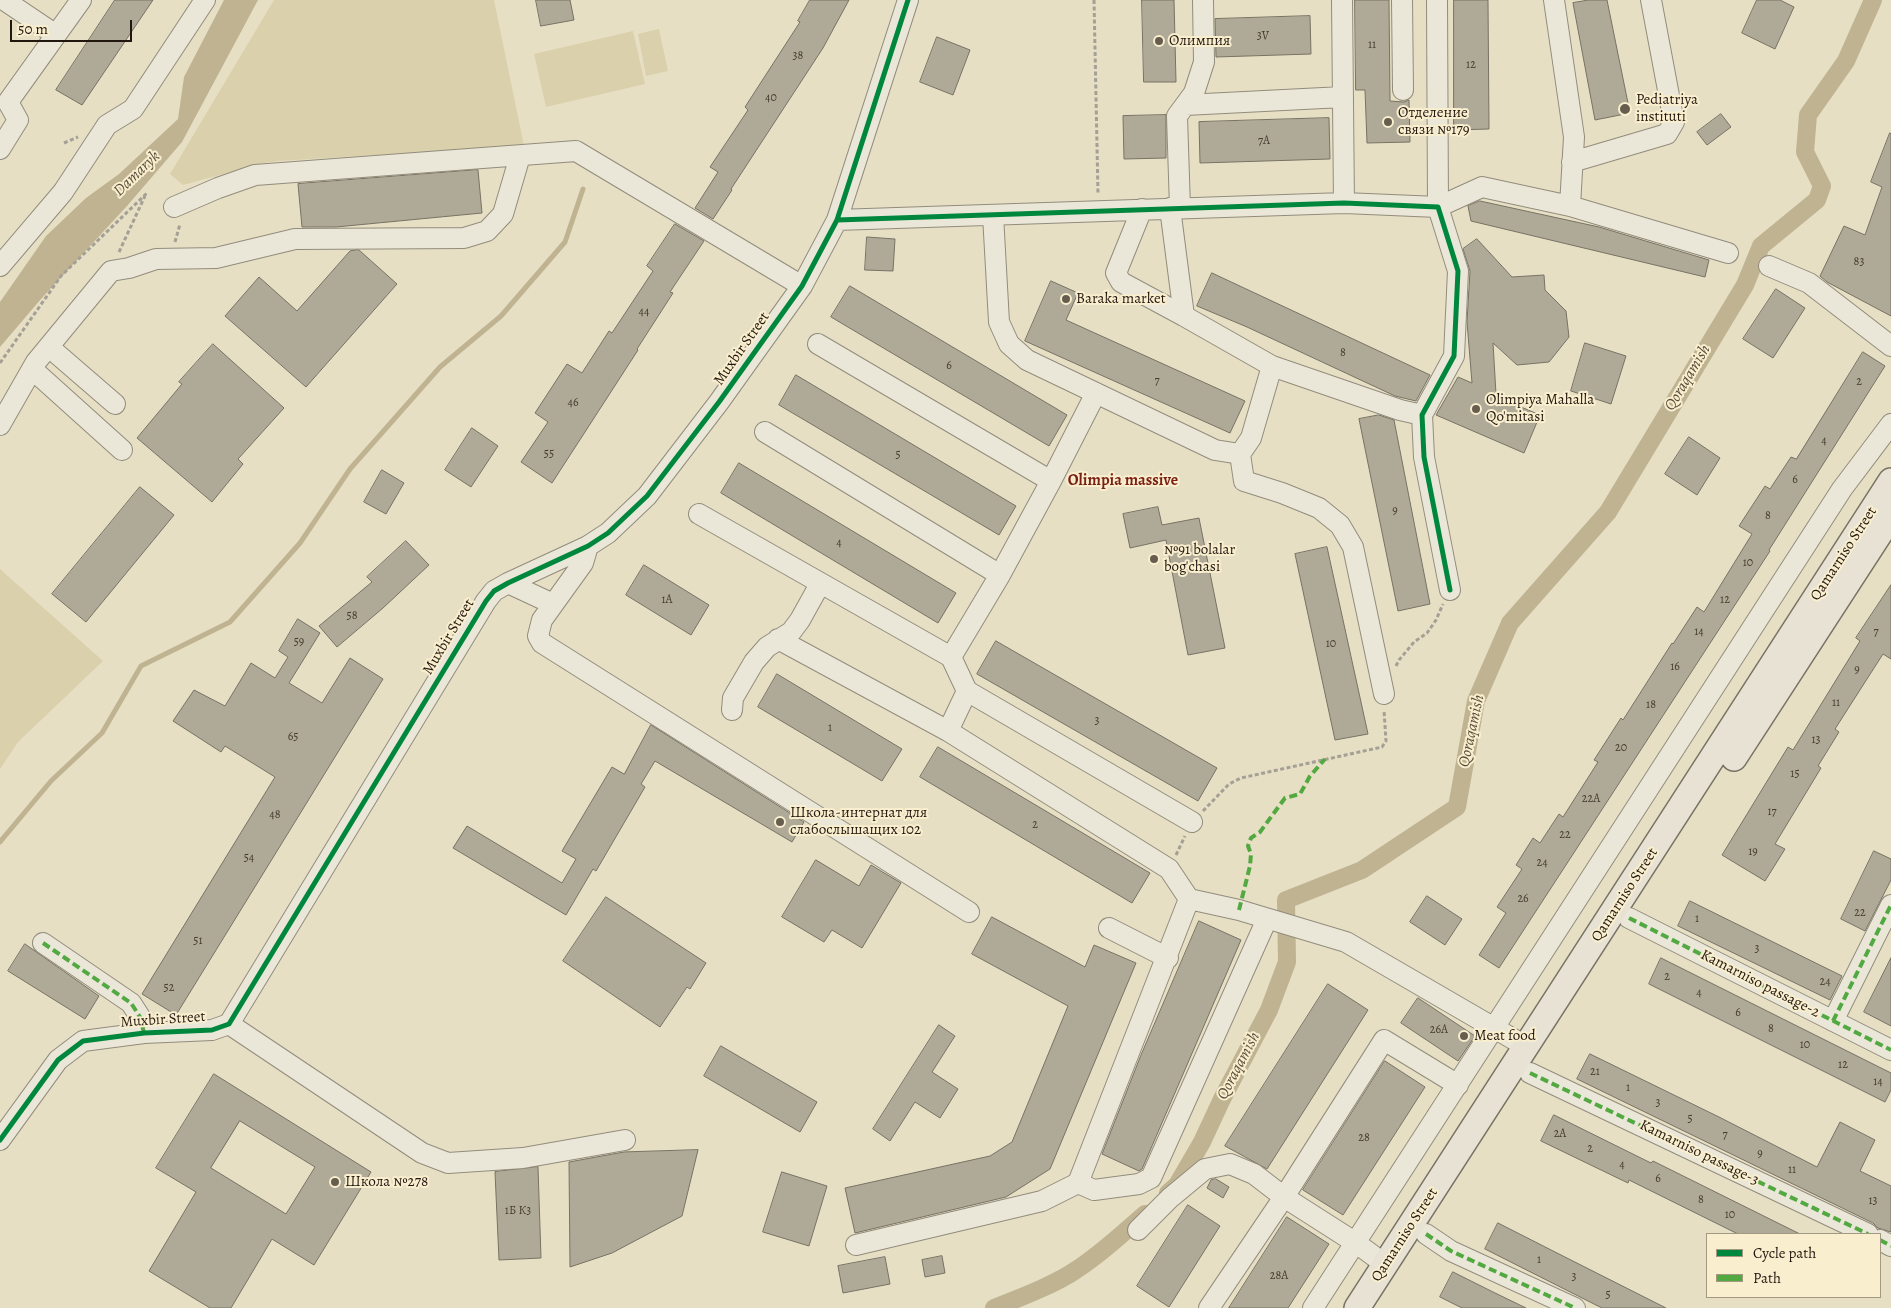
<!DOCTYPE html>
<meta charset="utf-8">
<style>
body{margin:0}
#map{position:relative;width:1891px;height:1308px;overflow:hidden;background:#e7dfc4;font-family:Alegreya,serif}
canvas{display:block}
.legend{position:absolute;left:1706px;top:1233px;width:175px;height:65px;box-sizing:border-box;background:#f9efcf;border:1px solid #a39982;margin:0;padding:6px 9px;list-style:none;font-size:15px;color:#22170f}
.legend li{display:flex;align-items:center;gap:10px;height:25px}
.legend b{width:25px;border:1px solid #a39982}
.scale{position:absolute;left:10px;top:20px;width:122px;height:22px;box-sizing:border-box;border:2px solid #22170f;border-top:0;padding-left:6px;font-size:15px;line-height:18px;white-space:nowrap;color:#22170f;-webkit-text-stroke:4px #f9efcf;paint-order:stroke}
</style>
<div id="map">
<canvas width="1891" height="1308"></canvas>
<ul class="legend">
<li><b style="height:6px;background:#00873e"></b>Cycle path</li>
<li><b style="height:6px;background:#53a941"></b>Path</li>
</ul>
<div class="scale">50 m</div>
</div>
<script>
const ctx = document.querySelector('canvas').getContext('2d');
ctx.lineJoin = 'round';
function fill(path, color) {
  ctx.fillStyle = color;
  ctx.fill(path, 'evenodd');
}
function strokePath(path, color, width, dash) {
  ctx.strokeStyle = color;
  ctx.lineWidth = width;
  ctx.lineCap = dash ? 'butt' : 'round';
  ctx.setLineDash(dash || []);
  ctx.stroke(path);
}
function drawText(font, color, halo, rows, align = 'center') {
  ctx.font = font + ' Alegreya,serif';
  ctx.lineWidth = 4;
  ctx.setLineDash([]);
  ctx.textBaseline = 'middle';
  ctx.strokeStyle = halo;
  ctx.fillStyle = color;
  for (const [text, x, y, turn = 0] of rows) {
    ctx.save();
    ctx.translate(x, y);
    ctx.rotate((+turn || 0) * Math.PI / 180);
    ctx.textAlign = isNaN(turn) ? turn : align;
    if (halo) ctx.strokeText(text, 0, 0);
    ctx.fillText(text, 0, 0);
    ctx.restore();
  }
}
fill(new Path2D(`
 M274 0H494L524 146 278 161 264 163 183 185 170 174Z
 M659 29 668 71 646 76 638 34Z
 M633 31 645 84 546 107 534 54Z
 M0 569 103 661 18 742 0 769Z`), '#dbd0ac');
fill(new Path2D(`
 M224 0H258L182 142 127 206 41 299 0 347V302L46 236 86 198 119 174 178 119 184 77Z`), '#bfb392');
strokePath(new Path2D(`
 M0 842 51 781 102 733 141 666 230 622 300 543 350 469 440 367 501 316 565 242 583 189`), '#bfb392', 5);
strokePath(new Path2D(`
 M1168 1193 1177 1185 1202 1142 1222 1099 1269 1010 1287 962 1286 900 1362 870 1457 807 1476 701 1510 623 1608 512 1745 285 1761 246 1817 200 1822 186 1805 152 1808 115 1846 61 1873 0
 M994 1308C1019 1298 1054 1285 1076 1270 1101 1254 1123 1233 1145 1214`), '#bfb392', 18);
const building = new Path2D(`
 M115 0H153L82 105 56 90Z
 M536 0H570L574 20 541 26Z
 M810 0H849L823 48 731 189 732 190 713 219 695 208 718 172 710 167 748 110 745 107 800 22 798 21Z
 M1142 0H1174L1176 82H1144Z
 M1355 0H1389L1390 101 1404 102 1409 100 1410 142 1367 143 1365 90H1356Z
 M1454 0H1488L1489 129 1454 130Z
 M1589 0H1607L1630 113 1595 120 1573 3Z
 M1757 0H1780L1794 7 1775 49 1742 33Z
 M1310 16 1311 54 1216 57 1215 19Z
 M937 37 970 50 953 95 920 82Z
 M1721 114 1731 127 1707 145 1697 132Z
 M1166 115V158L1124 159 1123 116Z
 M1329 118 1330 159 1200 163 1199 122Z
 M1890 133 1891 134V316L1827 282 1820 276 1844 226 1865 235 1882 187 1871 182Z
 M478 170 482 213 336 227H302L298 184Z
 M1480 201 1599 227 1709 260 1705 277 1471 221 1468 206Z
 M675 224 704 241 670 292 673 293 637 349 638 350 552 483 521 462 548 422 535 413 567 364 582 373 609 331 612 333 653 271 647 266Z
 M867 237 895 239 893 271 865 270Z
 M1477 239 1512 277 1544 275 1545 290 1566 311 1569 337 1549 362 1517 365 1493 343 1496 394 1503 397 1502 399 1540 415 1524 453 1436 415 1458 377 1472 383 1467 322 1470 271 1463 249Z
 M359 250 397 284 306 387 225 316 259 277 297 311 350 251Z
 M1212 273 1430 375 1416 401 1395 396 1247 327 1197 306Z
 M1051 281 1078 293 1066 320 1245 401 1230 433 1025 341Z
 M850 286 1067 415 1049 446 831 317Z
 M1776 289 1805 308 1773 358 1743 339Z
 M1585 343 1626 356 1611 404 1571 391Z
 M213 344 284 408 238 459 243 464 212 502 137 438 182 384 179 382Z
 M1863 352 1885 366 1769 550 1770 551 1499 968 1479 955 1506 913 1497 907 1522 869 1516 865 1533 838 1540 843 1559 814 1563 817 1598 762 1594 760 1621 718 1623 720 1672 643 1673 644 1697 607 1704 612 1752 534 1739 526 1765 486 1770 489 1791 457 1796 459Z
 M796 375 1016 506 999 535 779 405Z
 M1379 415 1394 420 1430 604 1398 611 1359 419Z
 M472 428 498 446 471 487 445 470Z
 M1689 437 1720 458 1697 495 1665 474Z
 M739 463 956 593 938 623 721 493Z
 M382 470 404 483 386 514 364 502Z
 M140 487 174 515 86 622 52 594Z
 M1158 507 1162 525 1199 518 1225 648 1188 655 1166 540 1130 548 1123 514Z
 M406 541 429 565 383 608 337 647 319 626 372 582 367 577Z
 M1327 547 1368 734 1335 740 1295 554Z
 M644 565 709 605 691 635 626 595Z
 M1891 585V659L1883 654 1835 729 1839 732 1818 766 1821 768 1775 844 1785 849 1765 881 1722 855 1788 747 1793 750 1860 641 1856 638Z
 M298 619 320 633 289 683 322 703 350 658 383 679 176 1015 142 994 275 777 225 746 221 752 173 721 194 690 225 706 251 663 275 678 288 657 279 651Z
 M996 641 1217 768 1198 801 977 674Z
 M777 674 902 749 882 781 758 707Z
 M651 725 804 822 792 842 655 761 641 784 645 787 596 871 593 869 566 915 453 848 467 826 562 883 576 859 562 851 612 767 624 774Z
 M938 747 1150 873 1132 903 920 777Z
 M1874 851 1891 859V880L1865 931 1841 919Z
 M816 860 859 886 871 865 901 883 862 948 832 930 824 942 782 917Z
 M1427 896 1462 919 1445 945 1410 922Z
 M606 897 706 963 690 989 687 987 660 1027 563 961Z
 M1690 901 1842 976 1830 1000 1678 926Z
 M992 917 1085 967 1094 945 1136 963 1050 1169 1006 1197 855 1233 845 1188 990 1156 1012 1142 1068 1006 972 954Z
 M1199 921 1241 940 1152 1146 1142 1169 1139 1171 1102 1154 1141 1055Z
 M25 944 99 996 85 1019 8 971Z
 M1661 958 1891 1073V1090L1885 1102 1649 984Z
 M1891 958V1026L1864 1012Z
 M1328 984 1368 1010 1267 1169 1225 1146Z
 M1418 998 1475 1036 1458 1061 1401 1023Z
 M939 1025 955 1036 932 1072 958 1089 940 1118 915 1102 890 1141 873 1129Z
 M721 1046 817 1102 800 1132 704 1076Z
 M1590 1054 1719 1117 1817 1167 1840 1122 1875 1140 1860 1171 1891 1186V1232L1878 1228 1873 1223 1577 1079Z
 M1385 1061 1425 1087 1343 1215 1303 1190Z
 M214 1074 371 1172 314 1265 272 1239 231 1308H210L149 1271 196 1192 156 1168ZM240 1121 315 1167 286 1214 211 1168Z
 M1554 1115 1651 1163 1653 1161 1800 1234H1738L1629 1180 1628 1183 1541 1141Z
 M698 1150 682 1216 612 1253 570 1267 569 1162 624 1152Z
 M538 1167 541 1258 499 1260 495 1172Z
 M782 1172 827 1186 809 1246 763 1232Z
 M1216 1179 1229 1187 1223 1198 1207 1188 1211 1180Z
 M1188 1205 1220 1226 1169 1307 1137 1286Z
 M1287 1217 1329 1244 1288 1308H1229Z
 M1498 1223 1557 1253 1666 1308H1602L1590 1302 1485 1249Z
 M942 1256 945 1273 925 1277 922 1260Z
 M885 1257 890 1284 843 1293 838 1266Z
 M1453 1272 1491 1291 1526 1308H1462L1440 1297Z`);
fill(building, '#afa997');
strokePath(building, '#777264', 1);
const minor = new Path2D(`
 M4 0 56 35
 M1342 0 1344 203
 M1402 0 1403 90
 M1437 0 1438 207 1458 271 1454 356 1422 415 1424 457 1450 590
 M1554 0 1574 137 1570 206
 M1185 105 1343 97
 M0 149 18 120 8 102 81 0
 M1572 162 1667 134 1674 122 1651 0
 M174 207 218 188 255 175 576 151 802 286
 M1170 208 1184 316 1272 366 1400 410 1422 415
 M1180 208 1177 116 1194 93 1204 62 1203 0
 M1142 209 1116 273 1121 282 1184 316
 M993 215 999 322 1009 344 1027 360 1215 450 1240 454 1251 438 1272 366
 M837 220 1344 203 1438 207 1482 187 1570 206 1728 253
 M0 266 63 192 107 125 133 109 205 0
 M1769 266 1809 283 1891 346
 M818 344 1051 481
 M49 347 115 404
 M32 369 122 450
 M0 425 36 362 111 271 129 268 156 259 216 258 295 239 464 238 487 231 503 214 520 156
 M765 432 1000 575
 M1240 454 1244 481 1282 493 1319 508 1340 525 1353 547 1384 694
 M699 514 951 657 967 691 1192 822
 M588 546 583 563 542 620 538 636 542 643 969 912
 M508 583 553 604
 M778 639 948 731 967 691
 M951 657 1000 575 1051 481 1096 393
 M732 710 733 698 754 662 767 647 791 632 800 620 820 584
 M948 731 1169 869 1189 899 1239 910 1346 942 1527 1047
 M1629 918 1891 1050
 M1109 928 1168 958
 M43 943 131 1003 140 1017 144 1033
 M1833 1021 1891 905
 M229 1024 422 1153 448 1163 523 1158 625 1140
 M1530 1073 1868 1234
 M0 1140 58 1060 83 1041 144 1033 212 1030 229 1024 486 601 494 591 508 583 588 546 608 533 647 496 719 402 802 286 837 220 908 0
 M1078 1183 1094 1190 1139 1184 1151 1178 1267 919
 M1138 1230 1170 1198 1205 1169 1230 1164 1254 1174 1284 1197 1356 1243 1386 1265
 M1426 1234 1451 1251 1575 1308
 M1880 1240 1891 1246
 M856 1245 1042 1201 1078 1183 1189 899
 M1209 1308 1284 1197 1384 1040 1458 1085
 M1313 1308 1842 489 1891 424`);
const major = new Path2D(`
 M1734 758 1891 516
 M1357 1308 1891 481`);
strokePath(minor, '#928c7c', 22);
strokePath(major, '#777264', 28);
strokePath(new Path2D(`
 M1094 0 1098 194
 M64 143 78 137
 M175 242 180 224
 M119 252 145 196
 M0 363 61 276 147 193
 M1396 666 1399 660 1414 642 1427 633 1436 620 1443 604
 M1203 811 1229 784 1241 778 1382 747 1386 741 1384 710
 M1176 855 1185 836`), '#a4a095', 3, [4, 2.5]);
strokePath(minor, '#eae7d9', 20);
strokePath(major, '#e7e2d3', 25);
strokePath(new Path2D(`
 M1239 910 1250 866 1251 854 1248 846 1251 838 1260 832 1285 798 1300 794 1310 776 1325 759
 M1629 918 1891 1050
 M43 943 131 1003 140 1017 144 1033
 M1833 1021 1891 905
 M1530 1073 1868 1234
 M1426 1234 1451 1251 1575 1308
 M1880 1240 1891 1246`), '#53a941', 4, [8, 4]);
strokePath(new Path2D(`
 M837 220 1344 203 1438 207 1458 271 1454 356 1422 415 1424 457 1450 590
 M0 1140 58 1060 83 1041 144 1033 212 1030 229 1024 486 601 494 591 508 583 588 546 608 533 647 496 719 402 802 286 837 220 908 0`), '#00873e', 5);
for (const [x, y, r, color] of [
 [1159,41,5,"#675d4e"],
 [1625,109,6,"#675d4e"],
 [1388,122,5,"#675d4e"],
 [1066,299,5,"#675d4e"],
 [1476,409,5,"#675d4e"],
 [1154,559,5,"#675d4e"],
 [780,822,5,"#675d4e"],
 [1464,1036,5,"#675d4e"],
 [335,1182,5,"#675d4e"]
]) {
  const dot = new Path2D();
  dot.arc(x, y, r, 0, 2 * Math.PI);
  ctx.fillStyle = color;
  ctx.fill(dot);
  strokePath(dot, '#f9efcf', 2);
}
drawText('12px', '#453c31', null, [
 ["3V",1263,36],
 ["11",1372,45],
 ["38",798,56],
 ["12",1471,65],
 ["40",771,98],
 ["7A",1264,141],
 ["83",1859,262],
 ["44",644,312],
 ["8",1343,353],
 ["6",949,366],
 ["7",1157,381],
 ["2",1859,382],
 ["46",573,403],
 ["4",1824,441],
 ["55",549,454],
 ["5",898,455],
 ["6",1795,480],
 ["9",1395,511],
 ["8",1768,516],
 ["4",839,543],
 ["10",1748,563],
 ["1A",667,600],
 ["12",1725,600],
 ["58",352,616],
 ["14",1699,632],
 ["7",1876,632],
 ["59",299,642],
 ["10",1331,644],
 ["16",1675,667],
 ["9",1857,670],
 ["11",1836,703],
 ["18",1651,705],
 ["3",1097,721],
 ["1",830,728],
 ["65",293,737],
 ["13",1816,740],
 ["20",1621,748],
 ["15",1795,774],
 ["22A",1591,799],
 ["17",1772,812],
 ["48",275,815],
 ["2",1035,825],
 ["22",1565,835],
 ["19",1753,852],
 ["54",249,858],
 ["24",1542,863],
 ["26",1523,899],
 ["22",1860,913],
 ["1",1697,919],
 ["51",198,941],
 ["3",1757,949],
 ["2",1667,977],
 ["24",1825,982],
 ["52",169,988],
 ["4",1699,993],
 ["6",1738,1013],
 ["8",1771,1029],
 ["26A",1439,1030],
 ["10",1805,1045],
 ["12",1843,1065],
 ["21",1595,1072],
 ["14",1878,1082],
 ["1",1628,1088],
 ["3",1658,1103],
 ["5",1690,1119],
 ["2A",1560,1134],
 ["7",1725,1135],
 ["28",1364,1138],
 ["2",1590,1149],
 ["9",1760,1154],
 ["4",1622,1165],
 ["11",1792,1170],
 ["6",1658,1179],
 ["8",1701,1200],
 ["13",1873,1201],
 ["1Б К3",518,1211],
 ["10",1730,1215],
 ["1",1539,1260],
 ["28A",1279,1276],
 ["3",1574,1277],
 ["5",1608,1295]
]);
drawText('15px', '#22170f', '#f9efcf', [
 ["Олимпия",1169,41],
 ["Pediatriya",1636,100],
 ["instituti",1636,117],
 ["Отделение",1398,113],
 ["связи №179",1398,130],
 ["Baraka market",1076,299],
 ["Olimpiya Mahalla",1486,400],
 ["Qo'mitasi",1486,417],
 ["№91 bolalar",1164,550],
 ["bog'chasi",1164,567],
 ["Школа-интернат для",790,813],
 ["слабослышащих 102",790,830],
 ["Meat food",1474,1036],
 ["Школа №278",345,1182]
], 'left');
drawText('15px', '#22170f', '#f9efcf', [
 ["Muxbir Street",742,349,-55],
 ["Qamarniso Street",1844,554,-57],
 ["Muxbir Street",449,637,-59],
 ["Qamarniso Street",1625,895,-57],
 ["Kamarniso passage-2",1760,984,27],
 ["Muxbir Street",163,1020,-4],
 ["Kamarniso passage-3",1699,1153,26],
 ["Qamarniso Street",1405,1235,-57]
]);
drawText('italic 16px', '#5a4e3b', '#f9efcf', [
 ["Damaryk",137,174,-44],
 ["Qoraqamish",1688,378,-59],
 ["Qoraqamish",1472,731,-78],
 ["Qoraqamish",1239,1066,-62]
]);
drawText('bold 16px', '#7a1f14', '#f9efcf', [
 ["Olimpia massive",1123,481]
]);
</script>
